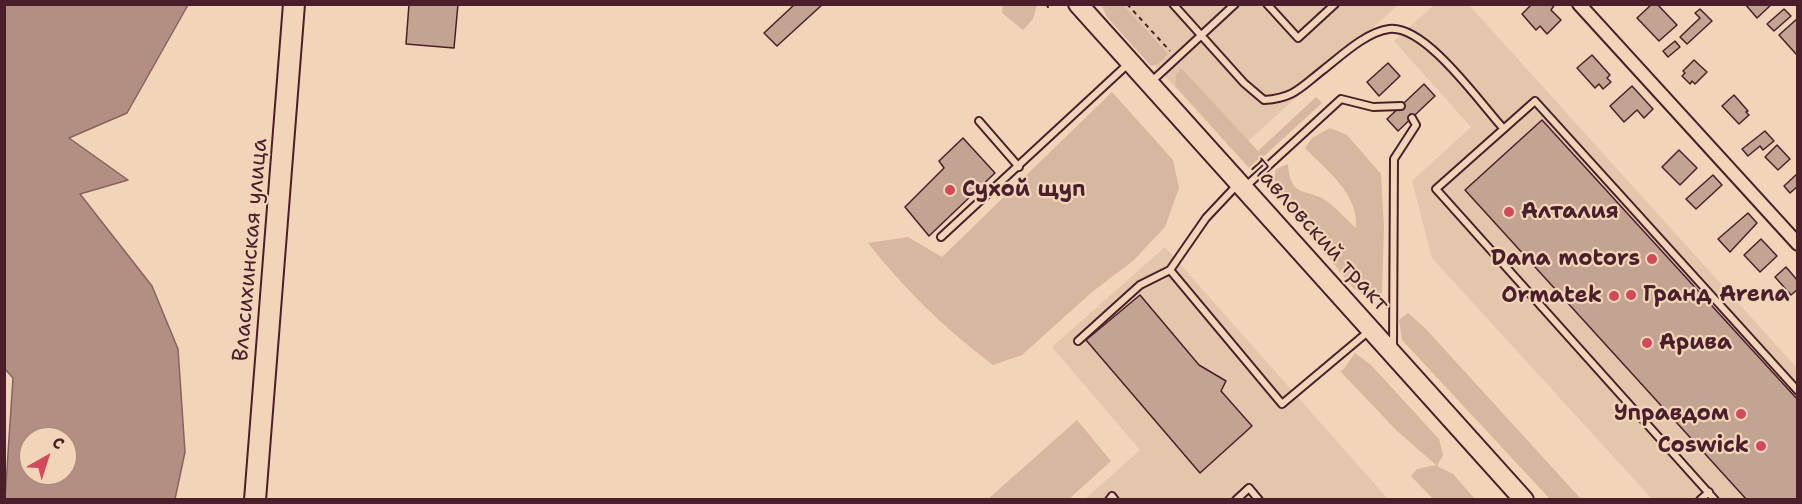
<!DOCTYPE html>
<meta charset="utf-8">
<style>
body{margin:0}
#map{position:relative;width:1802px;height:504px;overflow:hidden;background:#f2d5b8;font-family:"Shantell Sans",sans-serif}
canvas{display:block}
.frame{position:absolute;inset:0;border:6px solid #4a1f2b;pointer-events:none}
.north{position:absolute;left:18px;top:426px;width:60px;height:60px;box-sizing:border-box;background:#f2d5b8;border:2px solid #af8c80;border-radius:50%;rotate:39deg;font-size:16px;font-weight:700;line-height:24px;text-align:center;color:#4a1f2b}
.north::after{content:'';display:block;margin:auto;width:21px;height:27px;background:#d1495b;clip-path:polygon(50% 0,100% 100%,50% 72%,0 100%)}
</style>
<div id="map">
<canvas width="1802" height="504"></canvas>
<div class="frame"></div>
<div class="north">С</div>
</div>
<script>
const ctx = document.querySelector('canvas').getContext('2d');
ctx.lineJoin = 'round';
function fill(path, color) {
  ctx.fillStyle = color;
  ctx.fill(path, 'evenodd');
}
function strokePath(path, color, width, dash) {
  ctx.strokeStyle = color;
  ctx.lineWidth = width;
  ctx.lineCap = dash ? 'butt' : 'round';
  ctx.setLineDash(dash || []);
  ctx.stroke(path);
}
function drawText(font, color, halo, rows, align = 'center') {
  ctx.font = font + ' "Shantell Sans",sans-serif';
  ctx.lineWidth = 4.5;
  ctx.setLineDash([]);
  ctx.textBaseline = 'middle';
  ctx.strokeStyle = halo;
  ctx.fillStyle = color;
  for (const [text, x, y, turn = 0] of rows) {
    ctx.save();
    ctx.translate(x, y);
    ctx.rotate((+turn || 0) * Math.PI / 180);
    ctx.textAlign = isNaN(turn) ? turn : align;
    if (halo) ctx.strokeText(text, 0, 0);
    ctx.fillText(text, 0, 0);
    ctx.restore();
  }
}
fill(new Path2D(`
 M1100 5H1398L1235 153Z
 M1434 5H1469L1797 368V499H1652L1432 258 1412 181 1471 127 1394 41Z
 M1165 247 1388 499H1085L1140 450 1052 347Z`), '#e4c6ac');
fill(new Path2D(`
 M1003 5V4L1037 5 1033 19 1023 30 1002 13Z
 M1102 5H1123L1168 54 1158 64 1151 66 1106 16Z
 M1181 68 1258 151 1316 97 1322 103 1250 169 1175 85 1176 75Z
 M1112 92 1173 160 1179 188 1165 227 1133 261 1092 292 1022 355 993 365C945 329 905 290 868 243L908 237 942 257Z
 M1330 128 1347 135 1381 174 1384 228 1382 292 1372 300 1353 288 1272 186 1276 169 1288 164C1290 200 1308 187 1328 202 1338 210 1347 220 1356 228 1359 194 1327 171 1305 148L1312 138Z
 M1408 313 1425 328 1581 499H1550L1402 340 1399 320Z
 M1355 353 1371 365 1439 439 1443 455 1437 466 1453 474 1475 499H1433L1411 476 1417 469 1436 465 1397 431 1340 371 1344 369Z
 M1077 420 1111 461 1069 499H988Z`), '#d7b7a0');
const water = new Path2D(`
 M5 4 188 5 127 113 69 138 128 180 80 194 152 286 178 349 185 452 175 499H5L13 378 4 368ZM30 438H66V474H30Z`);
fill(water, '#b28f82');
strokePath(water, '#88625f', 1.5);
const building = new Path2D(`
 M409 4H458L454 48 406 44Z
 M795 4H823L777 46 764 33Z
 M1532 4H1555L1551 10 1561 20 1547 34 1540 26 1536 30 1522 14Z
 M1652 4H1657L1677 25 1659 41 1637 18Z
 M1745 4H1772L1757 18Z
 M1700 9 1712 21 1687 44 1680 37 1700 18 1695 13Z
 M1784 9 1791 16 1774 31 1767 24Z
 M1798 18V53L1796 54 1779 35Z
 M1675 41 1680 47 1668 57 1663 51Z
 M1592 55 1610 75 1607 78 1611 82 1603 89 1599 84 1595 88 1577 68Z
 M1694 60 1707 72 1695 84 1692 81 1690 84 1682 76 1685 73 1683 71Z
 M1388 63 1400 76 1379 96 1367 82Z
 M1424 84 1435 96 1398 131 1387 119Z
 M1632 86 1653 109 1644 118 1637 110 1624 122 1610 106Z
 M1734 95 1748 111 1746 112 1749 115 1739 124 1722 106Z
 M1542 120 1798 400V500H1747L1465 190Z
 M1765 131 1774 141 1763 150 1760 146 1748 156 1742 149Z
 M963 138 995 173 929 236 905 207 944 168 939 161Z
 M1777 145 1790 159 1778 170 1765 157Z
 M1679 150 1697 168 1680 185 1662 167Z
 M1798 173V186L1790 193 1784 186Z
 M1713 175 1722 185 1696 209 1686 199Z
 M1748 213 1757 223 1730 252 1718 239Z
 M1761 239 1777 256 1760 272 1744 255Z
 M1786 267 1798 281V289L1791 295 1775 277Z
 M1140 295 1199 365 1226 381 1221 391 1252 426 1200 473 1086 340Z`);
fill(building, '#c3a391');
strokePath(building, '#4a1f2b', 1.5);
const service = new Path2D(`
 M1173 4 1244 83 1264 100C1294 98 1300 88 1323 70 1341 56 1366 32 1389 29 1425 24 1480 103 1503 128
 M1267 4 1298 38 1335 4
 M1152 81 1235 4
 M979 121 1019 167
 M1245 187 1341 99 1373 107 1401 106
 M941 237 1128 64
 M1170 270 1282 404 1369 331
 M1078 341 1140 285 1170 270 1206 218 1238 184
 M1393 347 1394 159 1416 125 1412 118
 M1109 500 1112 496 1115 500
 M1236 500 1249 488 1259 500
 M1700 500 1709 492
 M1715 500 1436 189 1535 101 1798 391`);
const minor = new Path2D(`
 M1579 4 1798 244`);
const primary = new Path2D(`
 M1078 4 1524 500`);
const trunk = new Path2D(`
 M255 500 294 4`);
strokePath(service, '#4a1f2b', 10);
strokePath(minor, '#4a1f2b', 16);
strokePath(primary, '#4a1f2b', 22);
strokePath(trunk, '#4a1f2b', 24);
strokePath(new Path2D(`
 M1046 4 1050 10
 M1127 4 1170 51`), '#4a1f2b', 2, [4.5, 4.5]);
strokePath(service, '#f2d5b8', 6);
strokePath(minor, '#f2d5b8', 12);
strokePath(primary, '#f2d5b8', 18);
strokePath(trunk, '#f2d5b8', 20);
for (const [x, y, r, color] of [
 [950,190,6,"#d1495b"],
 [1509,212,6,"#d1495b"],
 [1652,259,6,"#d1495b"],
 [1631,295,6,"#d1495b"],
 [1614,296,6,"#d1495b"],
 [1647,343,6,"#d1495b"],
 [1741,414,6,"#d1495b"],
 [1761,446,6,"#d1495b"]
]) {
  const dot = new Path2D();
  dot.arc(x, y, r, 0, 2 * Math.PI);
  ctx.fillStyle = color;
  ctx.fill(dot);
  strokePath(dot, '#f2d5b8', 2);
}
drawText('bold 22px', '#4a1f2b', '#f2d5b8', [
 ["Сухой щуп",962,190],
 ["Алталия",1521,212],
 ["Dana motors",1640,259,"right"],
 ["Гранд Arena",1643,295],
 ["Ormatek",1602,296,"right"],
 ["Арива",1659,343],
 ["Управдом",1729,414,"right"],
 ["Coswick",1749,446,"right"]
], 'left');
drawText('22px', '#4a1f2b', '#f2d5b8', [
 ["Павловский тракт",1319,236,48],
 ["Власихинская улица",251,250,-85]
]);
</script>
